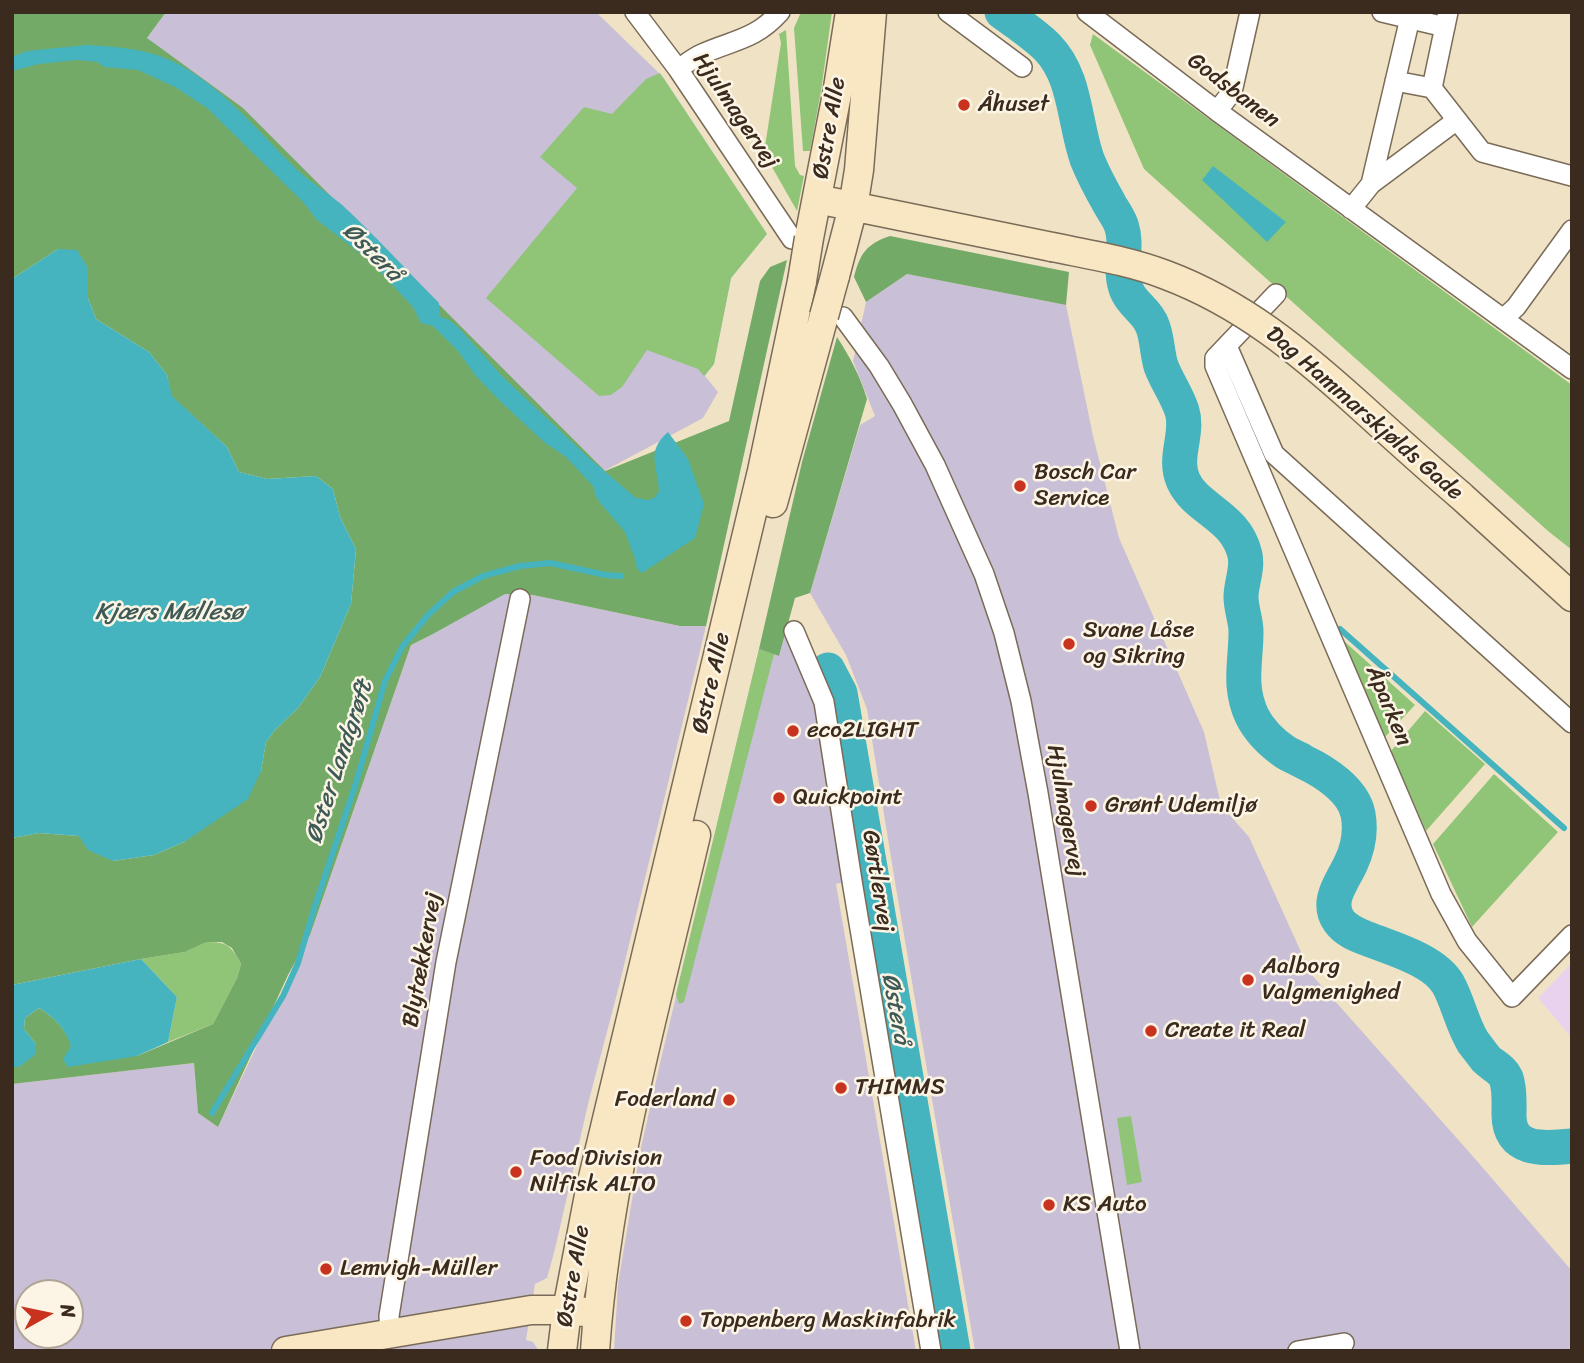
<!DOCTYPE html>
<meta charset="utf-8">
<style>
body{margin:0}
#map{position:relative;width:1584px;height:1363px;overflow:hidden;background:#f0e3c5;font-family:Sriracha,sans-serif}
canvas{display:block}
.frame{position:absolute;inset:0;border:14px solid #3b2a1e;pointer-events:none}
.north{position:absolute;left:14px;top:1279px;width:70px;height:70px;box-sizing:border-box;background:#fcf5e5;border:2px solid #afa495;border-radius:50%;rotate:81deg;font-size:19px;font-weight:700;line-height:28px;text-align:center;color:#3b2a1e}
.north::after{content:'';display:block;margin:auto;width:24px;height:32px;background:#c8321e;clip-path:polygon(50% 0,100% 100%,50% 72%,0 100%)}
</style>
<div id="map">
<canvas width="1584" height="1363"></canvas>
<div class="frame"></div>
<div class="north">N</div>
</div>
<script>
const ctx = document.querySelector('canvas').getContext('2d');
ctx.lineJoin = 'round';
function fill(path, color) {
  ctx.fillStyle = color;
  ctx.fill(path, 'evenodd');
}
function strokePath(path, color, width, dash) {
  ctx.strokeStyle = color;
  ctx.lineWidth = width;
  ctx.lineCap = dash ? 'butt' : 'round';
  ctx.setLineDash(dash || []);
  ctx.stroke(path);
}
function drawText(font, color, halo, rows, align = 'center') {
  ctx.font = font + ' Sriracha,sans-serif';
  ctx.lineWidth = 5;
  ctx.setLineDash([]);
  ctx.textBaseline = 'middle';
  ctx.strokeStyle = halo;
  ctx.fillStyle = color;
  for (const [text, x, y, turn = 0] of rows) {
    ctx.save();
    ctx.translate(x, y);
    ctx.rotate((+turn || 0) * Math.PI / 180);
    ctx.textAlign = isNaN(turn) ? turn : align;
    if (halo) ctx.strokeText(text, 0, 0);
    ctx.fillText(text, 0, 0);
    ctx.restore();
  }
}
fill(new Path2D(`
 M1572 963V1038L1538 998Z`), '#e8d2ee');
fill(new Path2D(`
 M166 12H596L663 77 767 234 731 278 714 364 705 376 718 392 703 418 604 471 147 38Z
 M907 274 1066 305 1093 436 1119 538 1204 732 1221 805 1249 837 1311 974 1470 1153 1572 1271V1351H975L895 882 867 709 846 655 810 593 860 425 875 416 853 361 866 302Z
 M504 594 533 595 680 626H706L619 986 589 1100 555 1249 547 1278 535 1284 526 1340 533 1342 539 1351H12V1084L194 1063 198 1113 218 1127 310 935 411 645 433 634ZM28 1293H70V1335H28Z
 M786 631 814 696 845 882 836 884 916 1351H614L618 1284 640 1152 661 1059 759 649 779 656Z`), '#c9bfd7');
fill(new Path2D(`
 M801 12H832L821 91 810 151H803L794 28Z
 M786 30 795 166 800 175 804 176 797 211 764 153 781 43 779 34Z
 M1093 34 1572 385V550L1548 531 1144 169 1090 45Z
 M660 73 767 234 731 278 714 364 704 376 698 369 647 350 622 387 611 395 599 396 486 298 577 188 540 157 584 107 612 114 646 79Z
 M1344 641 1415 705 1385 737Z
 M759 649 774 654 684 1002 679 1004 676 994Z
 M1425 711 1485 764 1426 831 1391 751Z
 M1494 774 1558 832 1472 927 1433 844Z
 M205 942C227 942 230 944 241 964L237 978 213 1024 168 1042 177 997 141 959 185 952Z
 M1131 1116 1142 1182 1127 1185 1117 1118Z`), '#90c577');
fill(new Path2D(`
 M12 12H166L147 38 243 108 605 471 729 421 760 281 770 267 787 260 706 626H680L533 595 505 594 433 634 411 645 310 935 288 975 218 1127 198 1113 194 1063 12 1084V1067H19L36 1044 24 1029 25 1018 39 1008C55 1018 65 1028 72 1046L137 1056 213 1024 237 978 241 964 232 948 222 942H206L185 952 141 959 12 985V838L39 833 79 836 113 861 154 855 184 842 261 771 266 742 275 730 298 708 320 677 351 604 356 549 340 517 333 489 316 476 267 479 239 472 227 447 171 396 167 375 149 352 96 319 88 298V268L58 249 12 279Z
 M890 236 1069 272 1066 305 907 274 866 302 854 277C860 254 866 244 890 236Z
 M837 337C850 357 860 376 867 399L810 593 795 598 779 656 759 649 802 462Z`), '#74aa68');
fill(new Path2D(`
 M87 45C119 47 152 49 180 65 229 92 263 138 303 175 315 185 329 194 341 204 375 235 406 270 439 303V314L442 318 448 319 459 328 502 376 589 458 636 498 649 500 655 497 659 491C658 466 645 452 668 432L688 459 704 504 695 538 642 573 637 569 635 559 625 532 601 504 595 495 594 487 566 457 544 442 502 403 475 375 458 351 433 326 421 323 413 307 370 261 317 220 303 202 207 108 175 87 138 70 104 67 98 62 77 60 39 64 12 71V57L27 51Z
 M1213 166 1286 222 1267 242 1202 180Z
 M58 249 77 250 88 268V298L96 319 149 352 167 375 172 396 227 447 239 472 267 479 316 476 333 489 340 517 356 549 351 604 320 677 298 708 275 730 266 742 261 771 248 799 184 842 154 855 113 861 88 850 79 836 39 833 12 838V279Z
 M141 959 177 997 168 1042 137 1056 68 1067 63 1059 71 1046C65 1028 55 1018 39 1008L25 1018 24 1029 36 1044V1054L19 1067H12V985Z`), '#45b4be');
strokePath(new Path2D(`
 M1340 629 1564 828
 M212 1113 283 996 298 963 314 909 355 786 385 681 402 647 428 615 453 592 483 576 520 566 550 563 606 575 621 576`), '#45b4be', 6);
strokePath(new Path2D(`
 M1002 12C1017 23 1034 34 1047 47 1076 76 1074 122 1087 159 1093 174 1101 189 1109 203 1113 211 1120 219 1122 228 1128 247 1118 270 1127 291 1132 304 1147 311 1152 325 1157 335 1157 353 1161 366 1167 382 1177 395 1182 411 1189 434 1173 457 1183 480 1196 510 1236 515 1245 555 1248 570 1241 583 1241 597 1241 609 1246 620 1246 632 1246 662 1238 686 1252 716 1259 730 1272 743 1285 752 1291 756 1298 758 1304 762 1325 772 1353 790 1358 814 1361 830 1358 848 1351 863 1343 881 1325 901 1339 921 1346 931 1358 935 1368 939 1393 949 1434 960 1448 984 1458 1002 1462 1024 1473 1042 1477 1047 1482 1054 1486 1059 1493 1066 1502 1069 1506 1078 1510 1089 1509 1102 1509 1113 1508 1152 1543 1149 1572 1146
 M828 670 840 693 953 1351`), '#45b4be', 35);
const street = new Path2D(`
 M635 12 678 69 792 239
 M948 12 1022 67
 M1087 12 1217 111 1572 369
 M1382 12 1445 27
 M678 69C686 64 693 58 702 54 733 40 755 40 780 12
 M1395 81 1432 88 1482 152 1572 176
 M1432 88 1448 12
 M1217 111 1232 92 1250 12
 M1371 184 1410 18
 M1351 209 1371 184 1457 120
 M1276 294 1215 358V366L1441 894 1467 941 1512 997 1572 935
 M843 317 879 366 902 404 935 465 984 574 1004 633 1021 701 1038 793 1130 1351
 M1503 319 1516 307 1572 230
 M1227 346 1274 454 1572 723
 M794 631 824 702 853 887 931 1351
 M390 1333 389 1316 446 962 520 599
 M1298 1351 1344 1343`);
const secondary = new Path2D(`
 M817 199 1052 247
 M809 238 837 94 850 12
 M835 276 853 207 859 170 872 12
 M1460 495 1572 597
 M773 503 824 316
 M286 1351 531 1310H567L585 1312
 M562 1351 567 1310 590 1190 762 471 802 281
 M595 1351C607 1176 656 1006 696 835`);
strokePath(street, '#7a6b58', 22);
strokePath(secondary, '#7a6b58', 31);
strokePath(street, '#fff', 19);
strokePath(secondary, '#f9e7c3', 28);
const secondaryBridge = new Path2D(`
 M1052 247C1091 255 1130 261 1166 275 1243 304 1300 352 1360 406 1393 436 1426 466 1460 495
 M802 281 809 238
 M824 316 835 276`);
strokePath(secondaryBridge, '#7a6b58', 31, []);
strokePath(secondaryBridge, '#f9e7c3', 28);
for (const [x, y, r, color] of [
 [964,105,7,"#c8321e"],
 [1020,486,7,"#c8321e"],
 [1069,644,7,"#c8321e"],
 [793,731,7,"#c8321e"],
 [779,798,7,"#c8321e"],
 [1091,806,7,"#c8321e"],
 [1248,980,7,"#c8321e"],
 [1151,1031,7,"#c8321e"],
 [841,1088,7,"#c8321e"],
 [729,1100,7,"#c8321e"],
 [516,1172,7,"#c8321e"],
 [1049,1205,7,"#c8321e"],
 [326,1269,7,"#c8321e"],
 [686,1321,7,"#c8321e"]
]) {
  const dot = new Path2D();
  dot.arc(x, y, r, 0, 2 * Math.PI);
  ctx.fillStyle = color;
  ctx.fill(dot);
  strokePath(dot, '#fcf5e5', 2.5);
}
drawText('23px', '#3b2a1e', '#fcf5e5', [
 ["Godsbanen",1233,91,37],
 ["Hjulmagervej",735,111,56],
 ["Østre Alle",830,128,-80],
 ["Dag Hammarskjølds Gade",1364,414,41],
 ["Østre Alle",712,683,-77],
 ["Åparken",1388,706,67],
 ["Hjulmagervej",1065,811,80],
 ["Gørtlervej",877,881,81],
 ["Blytækkervej",423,960,-80],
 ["Østre Alle",574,1276,-80]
]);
drawText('23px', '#3b2a1e', '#fcf5e5', [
 ["Åhuset",978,105],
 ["Bosch Car",1034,473],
 ["Service",1034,499],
 ["Svane Låse",1083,631],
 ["og Sikring",1083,657],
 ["eco2LIGHT",807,731],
 ["Quickpoint",793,798],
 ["Grønt Udemiljø",1105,806],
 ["Aalborg",1262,967],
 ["Valgmenighed",1262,993],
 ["Create it Real",1165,1031],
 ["THIMMS",855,1088],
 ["Foderland",715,1100,"right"],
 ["Food Division",530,1159],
 ["Nilfisk ALTO",530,1185],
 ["KS Auto",1063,1205],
 ["Lemvigh-Müller",340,1269],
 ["Toppenberg Maskinfabrik",700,1321]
], 'left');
drawText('italic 24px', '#3e5a56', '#fcf5e5', [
 ["Østerå",372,253,45],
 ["Kjærs Møllesø",169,613],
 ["Øster Landgrøft",340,762,-72],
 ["Østerå",895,1009,80]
]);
</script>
